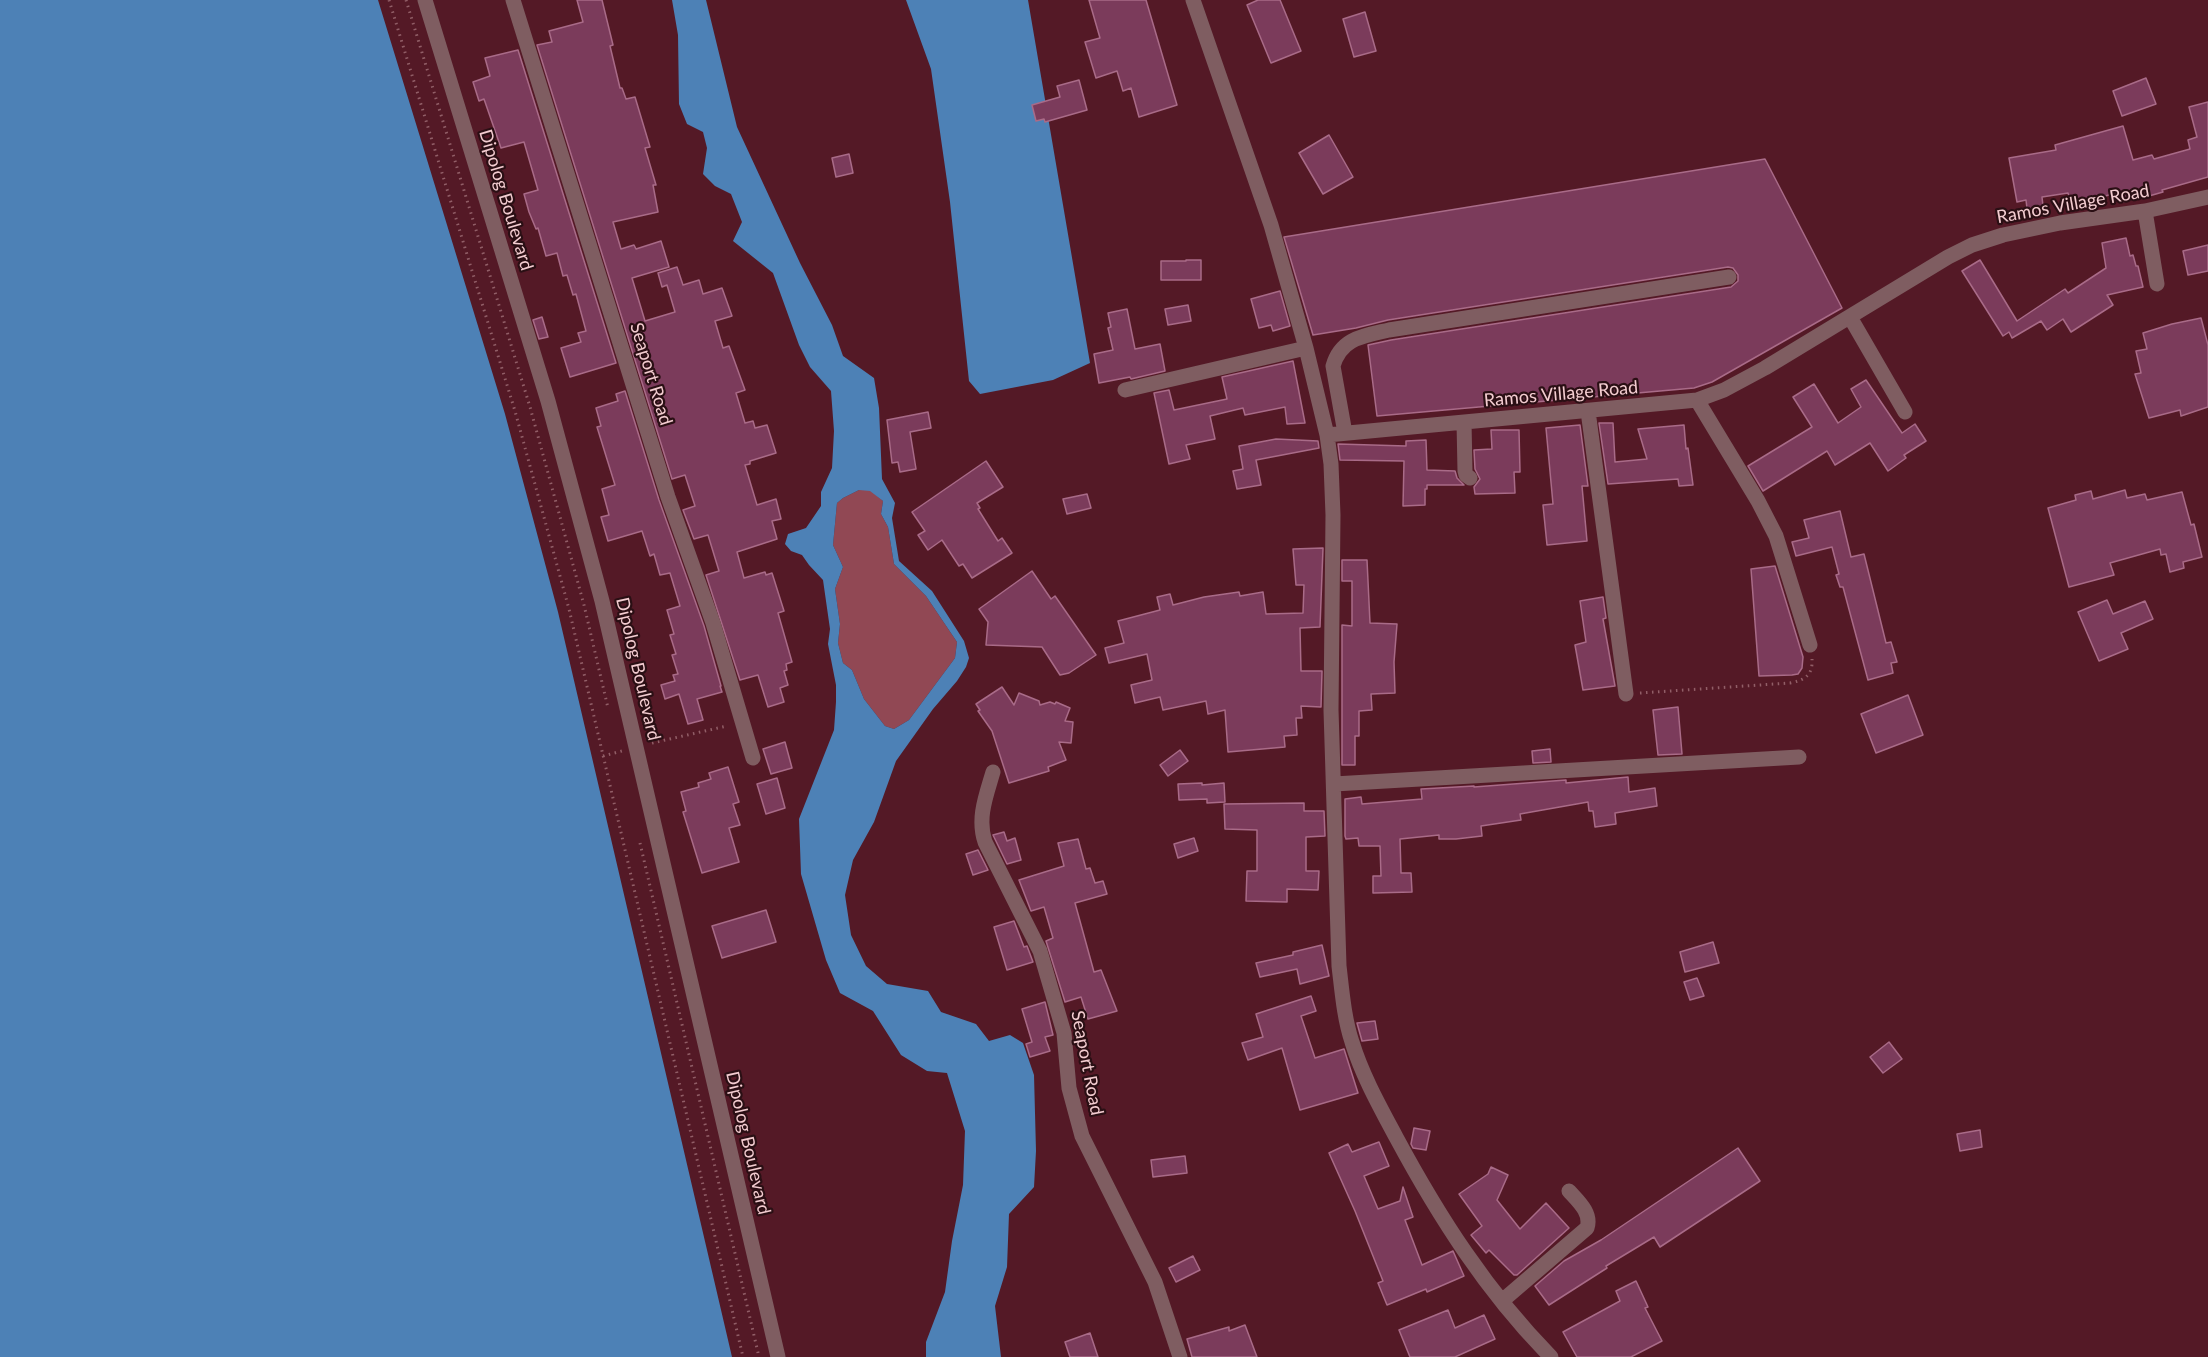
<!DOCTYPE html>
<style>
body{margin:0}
canvas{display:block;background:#541926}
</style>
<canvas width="2208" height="1357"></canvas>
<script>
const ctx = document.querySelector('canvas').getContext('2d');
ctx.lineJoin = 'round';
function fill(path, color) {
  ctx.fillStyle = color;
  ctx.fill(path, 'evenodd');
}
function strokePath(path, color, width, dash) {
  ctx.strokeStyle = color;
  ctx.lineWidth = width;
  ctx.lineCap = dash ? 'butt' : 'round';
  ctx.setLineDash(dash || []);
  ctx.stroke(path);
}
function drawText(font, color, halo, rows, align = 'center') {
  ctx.font = font + ' Lato,sans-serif';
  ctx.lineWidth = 4.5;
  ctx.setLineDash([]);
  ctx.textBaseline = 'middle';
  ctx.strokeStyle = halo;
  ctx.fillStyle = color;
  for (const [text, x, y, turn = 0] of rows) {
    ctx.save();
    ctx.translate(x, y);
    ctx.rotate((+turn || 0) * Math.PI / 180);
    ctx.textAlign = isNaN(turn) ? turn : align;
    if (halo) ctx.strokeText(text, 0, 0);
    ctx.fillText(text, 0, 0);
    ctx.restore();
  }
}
fill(new Path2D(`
 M859 490H870L883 501 881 514 888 527 894 564 926 596 957 642 955 658 909 720 894 729 885 726 864 699 852 670 843 663 838 643 840 624 835 589 843 567 833 545 837 503 843 498Z`), '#914854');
fill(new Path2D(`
 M0 0H378L505 414 558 612 732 1357H0Z
 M672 0H706L737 127 800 263 832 325 843 356 874 378 879 408 882 479 895 503 892 518 899 561 932 591 964 641 969 658 966 667 957 681 933 709 896 761 874 822 853 860 845 895 851 935 866 966 887 984 928 991 941 1012 976 1024 989 1041 1010 1035 1023 1043 1034 1075 1036 1151 1034 1187 1009 1214 1007 1267 995 1306 1001 1357H926V1342L945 1292 952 1241 963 1185 965 1131 947 1073 927 1071 901 1055 873 1011 840 993 826 960 801 874 799 819 834 730 836 702V685L828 644 830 629 823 580 809 565 802 555 791 551 785 544 788 534 806 528 821 506V492L832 468 834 431 831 391 810 367 799 345 773 273 733 241 742 222 731 194 715 186 703 174 707 148 703 132 687 124 679 104 678 35ZM859 490 870 491 883 501 881 514 888 527 894 564 926 596 957 642 955 658 909 720 894 729 885 726 864 699 852 670 843 663 838 643 840 624 835 589 843 567 833 545 837 503 843 498Z
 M906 0H1028L1090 363 1053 380 980 394 969 381 950 202 931 69Z`), '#4d81b6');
const building = new Path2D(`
 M577 0H602L613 45 610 46 620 88H622L626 99 635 97 650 147 645 148 656 185H653L658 212 613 222 621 249 634 245 636 249 661 241 669 267 632 278 645 321 675 312 667 285 662 287 658 273 677 267 683 285 699 280 703 294 722 288 732 316 715 321 723 348 729 346 745 390 736 393 745 423 753 421 755 428 767 425 776 453 750 461V464L745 465 757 505 776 499 781 519 772 521 777 539 737 552 744 578 765 572 766 575 772 573 784 611 778 613 792 662 786 664 787 670 784 671 788 685 780 688 784 702 768 707 758 675 740 680 706 575 719 571 708 535 694 539 683 510 695 506 685 475 672 479 537 45 552 42 549 31 583 22Z
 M1089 0H1146L1177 105 1139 117 1131 88 1123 91 1117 71 1096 78 1085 42 1100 38Z
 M1258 0H1280L1301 51 1271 63 1247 5Z
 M1365 12 1376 51 1354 57 1343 19Z
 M518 50 616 363 570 377 561 348 581 342 578 333 586 331 576 294 573 295 567 275 563 276 557 253 546 256 538 228 536 229 529 212 524 194 538 190 524 142 501 148 484 99 479 101 473 82 490 76 485 58Z
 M2146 78 2156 104 2122 116 2113 91Z
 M1079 80 1087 110 1045 122 1044 119 1036 121 1032 105 1060 97 1057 86Z
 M2208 102V177L2162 190 2163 192 2149 196 2148 194 2123 202 2120 192 2072 205 2068 193 2042 197 2044 215 2028 217 2026 200 2017 202 2009 158 2056 150 2055 145 2123 126 2133 160 2152 155 2154 159 2190 149 2188 140 2197 137 2189 107Z
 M1329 135 1353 177 1323 194 1299 153Z
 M849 154 853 173 836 177 832 158Z
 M1765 159 1842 308 1712 382 1694 388 1377 416 1368 345 1391 340 1731 287 1738 281V275L1733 268 1728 267 1388 320 1356 328 1313 335 1284 237Z
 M2126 238 2130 256 2133 255 2136 266H2138L2143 287 2107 295 2113 305 2071 332 2063 319 2047 330 2041 321 2012 338 2009 332 2003 336 1962 271 1980 260 2017 321 2065 289 2068 293 2106 268 2102 243Z
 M2208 245V271L2188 275 2183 251Z
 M1186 260H1201V280H1161V261H1186Z
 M1280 291 1290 326 1273 331 1271 325 1259 328 1251 299Z
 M1188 305 1191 321 1168 325 1165 309Z
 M1127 309 1135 349 1160 344 1165 371 1131 379 1130 377 1099 383 1094 354 1113 350 1108 328 1111 327 1108 313Z
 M542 317 548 337 539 339 533 320Z
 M2201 318 2208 345V407L2181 416 2180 410 2149 418 2135 374 2141 373 2136 351 2147 349 2143 333 2172 324Z
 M1293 361 1305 423 1287 424 1285 407 1245 415 1243 408 1210 416 1215 439 1186 445 1190 459 1169 464 1154 393 1169 390 1174 410 1227 399 1222 377Z
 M1866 380 1902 433 1915 424 1926 441 1904 455 1906 458 1888 471 1870 443 1835 465 1827 451 1763 491 1748 466 1812 427 1793 397 1814 384 1838 423 1861 407 1851 389Z
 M625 391 659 500 704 626 721 686H720L722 692 697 699 703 720 688 724 679 694 665 699 661 685 675 681 673 675 678 674 672 655 676 654 670 635 674 634 667 610 680 606 670 573 660 575 654 554 650 556 642 531 608 541 601 517 609 515 602 489 615 485 597 427 601 426 596 408 618 401 616 394Z
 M928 412 931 428 910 432 916 469 900 472 898 462 892 463 887 420Z
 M1599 423H1613L1615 462 1647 459 1638 429 1684 425 1686 449 1688 448 1693 485 1679 486 1678 479 1608 484Z
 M1580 425 1588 486H1582L1587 541 1547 545 1543 505 1553 504 1546 428Z
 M1491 430H1519L1520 472H1514L1515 493 1475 494 1474 487 1480 479 1475 469 1474 450 1492 449Z
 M1276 439 1318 441 1319 448 1256 460 1261 485 1237 489 1233 471 1243 469 1239 446Z
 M1426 440 1427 470 1455 471 1457 478 1464 485H1427V489H1425V505L1403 506 1404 461 1340 460 1338 444 1406 446V441Z
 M986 461 1003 487 977 503 980 508 978 509 998 541 1002 538 1012 553 972 578 963 564 959 566 942 540 928 550 918 535 925 531 912 512Z
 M2125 490 2127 498 2145 494 2147 500 2182 492 2191 525 2194 524 2202 557 2183 562 2184 568 2170 572 2166 554 2161 555 2160 549 2110 563 2114 575 2069 587 2048 508 2076 500 2075 495 2091 491 2093 499Z
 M1087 494 1091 508 1067 514 1063 499Z
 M1840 511 1851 557 1864 554 1886 643 1891 642 1897 662 1891 663 1893 673 1868 680 1843 587H1840L1836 575 1839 574 1832 547 1796 556 1792 542 1809 538 1804 520Z
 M1323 548 1320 627 1300 628 1301 671H1322L1321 707 1301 706 1302 718H1296L1297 735 1284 736 1285 747 1228 752 1225 710 1208 714 1206 701 1163 710 1160 697 1135 703 1131 685 1152 680 1147 654 1109 663 1105 648 1124 643 1118 621 1160 610 1157 597 1170 594 1173 605 1204 597 1239 592 1240 596 1263 592 1266 614 1303 613 1304 585H1296L1293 549Z
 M1342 560H1367L1370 623 1397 624 1394 662 1395 693 1371 694 1372 710 1359 711V736H1355V765H1342V625L1352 626V581H1342Z
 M1775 566 1803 657 1802 668 1798 674 1792 675 1759 676 1751 569Z
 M1032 571 1051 599 1055 596 1096 655 1069 673 1060 675 1042 647 986 645 988 622 979 609Z
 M1603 597 1606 618 1603 619 1615 686 1583 690 1575 645 1586 642 1580 601Z
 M2107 600 2113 614 2145 601 2153 619 2121 633 2128 649 2099 661 2078 612Z
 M1002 687 1014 705 1019 693 1039 701 1040 705 1050 702 1055 704 1056 702 1070 708 1065 721 1073 722 1071 743 1059 742 1066 760 1048 767 1049 771 1009 783 992 731 978 711 980 710 976 704Z
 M1908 695 1923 735 1876 753 1861 714Z
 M1678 707 1682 754 1658 755 1653 710Z
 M785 742 792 768 771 774 763 749Z
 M1550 749 1551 762 1533 763 1532 751Z
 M1180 750 1188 761 1168 776 1160 765Z
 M728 767 739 802 733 804 740 825 729 828 739 862 702 873 683 812 686 811 681 792 699 787 698 783 711 779 709 773Z
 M1628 777 1629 792 1655 788 1657 806 1615 813 1616 824 1595 827 1593 811H1589L1588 802 1520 814 1521 820 1481 826 1482 836 1456 839H1439V835L1400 839 1401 873H1411L1412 892 1373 893V876H1381L1380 846H1359L1358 838 1346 839 1345 836V799L1361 797 1362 804 1422 799 1421 789 1474 786V787L1566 780V783Z
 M777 778 785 808 766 814 757 784Z
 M1202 783V785L1224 783 1225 802 1207 803V799L1179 800 1178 784Z
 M1304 803V811H1324L1325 836 1306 837V871H1319L1318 890 1287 889V902L1246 901 1247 871H1257V830L1225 829 1224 804Z
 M1004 832 1007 841 1015 838 1021 860 1007 864 993 835Z
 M1194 838 1198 851 1178 858 1174 844Z
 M1078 839 1086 869 1090 868 1095 883 1103 881 1107 894 1075 903 1094 972 1101 970 1117 1011 1088 1019 1081 997 1065 1002 1046 941 1053 938 1044 907 1031 911 1019 880 1064 866 1058 843Z
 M978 850 988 870 973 875 966 854Z
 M766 910 776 942 722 958 712 926Z
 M1014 921 1024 947 1027 946 1033 962 1007 970 994 927Z
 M1713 942 1719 963 1685 972 1680 952Z
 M1322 945 1329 976 1300 984 1297 969 1260 977 1256 963 1293 955V952Z
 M1697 978 1704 996 1690 1000 1684 982Z
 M1311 996 1316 1011 1301 1016 1315 1058 1344 1049 1358 1093 1300 1110 1282 1048 1248 1060 1242 1043 1263 1037 1256 1014Z
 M1045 1002 1053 1035 1045 1037 1050 1051 1030 1057 1026 1044 1032 1042 1022 1009Z
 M1375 1021 1378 1039 1362 1041 1357 1023Z
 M1889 1042 1902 1059 1883 1073 1870 1057Z
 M1414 1128 1430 1131 1426 1150 1413 1148 1411 1144Z
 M1980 1130 1982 1147 1960 1151 1957 1134Z
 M1379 1142 1389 1166 1364 1176 1378 1209 1400 1201 1403 1187 1413 1217 1405 1220 1422 1265 1453 1251 1464 1276 1427 1292 1426 1289 1387 1305 1378 1283 1383 1281 1355 1211 1329 1153 1348 1144 1352 1152Z
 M1738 1148 1760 1181 1660 1247 1654 1237 1606 1266 1607 1268 1549 1305 1535 1286 1564 1261 1601 1240Z
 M1185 1156 1187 1173 1153 1177 1151 1160Z
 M1491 1167 1508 1175 1497 1200 1520 1229 1546 1203 1569 1228 1517 1275H1514L1489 1250 1486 1253 1471 1235 1482 1226 1459 1194 1488 1174Z
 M1193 1256 1200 1270 1176 1282 1169 1268Z
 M1636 1281 1648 1307 1645 1308 1662 1341 1631 1357H1577L1563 1332 1620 1301 1616 1291Z
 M1448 1310 1455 1328 1484 1315 1495 1339 1455 1357H1410L1399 1330Z
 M1245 1325 1257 1357H1192L1187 1339 1229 1327V1331Z
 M1090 1333 1098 1357H1070L1065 1342Z`);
fill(building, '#7b3b5b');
strokePath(building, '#a96b88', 1.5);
strokePath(new Path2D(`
 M389 0 515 411 569 609 743 1357
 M406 0 530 407 584 605 608 708
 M1640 693 1790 683C1805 680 1813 675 1812 659
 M652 743 727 726
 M603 756 622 751
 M640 843 759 1357`), '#915e67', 3, [1.5, 4.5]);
strokePath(new Path2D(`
 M425 0 548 401 602 601 778 1357
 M513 0 668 497 713 623 753 758
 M1193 0 1271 225 1306 348 1327 435 1697 400 1724 390 1765 368 1948 257 1972 245 2003 235 2060 223 2145 211 2208 197
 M2145 211 2157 284
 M1850 317 1905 412
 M1125 390 1306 348
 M1697 400 1758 501 1776 536 1810 645
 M1588 411 1626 694
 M1464 422 1465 471 1466 475 1470 478
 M1345 433 1333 366C1341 338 1363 336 1389 330L1729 277
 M1327 435 1331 464 1333 515 1331 710 1339 966C1342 991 1344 1018 1352 1042 1362 1075 1380 1107 1396 1137 1439 1217 1487 1292 1551 1357
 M993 772C986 796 977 818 985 842L1040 951 1064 1033 1069 1088 1082 1136 1155 1282 1180 1357
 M1334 784 1799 757
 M1502 1301 1587 1228C1592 1213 1578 1201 1569 1191`), '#7f5d61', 15);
drawText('18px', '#f3ccd0', '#2a0f14', [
 ["Dipolog Boulevard",506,200,73],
 ["Ramos Village Road",2073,204,-10],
 ["Seaport Road",651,374,73],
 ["Ramos Village Road",1561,394,-5],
 ["Dipolog Boulevard",638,669,77],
 ["Seaport Road",1087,1063,79],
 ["Dipolog Boulevard",748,1143,77]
]);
</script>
